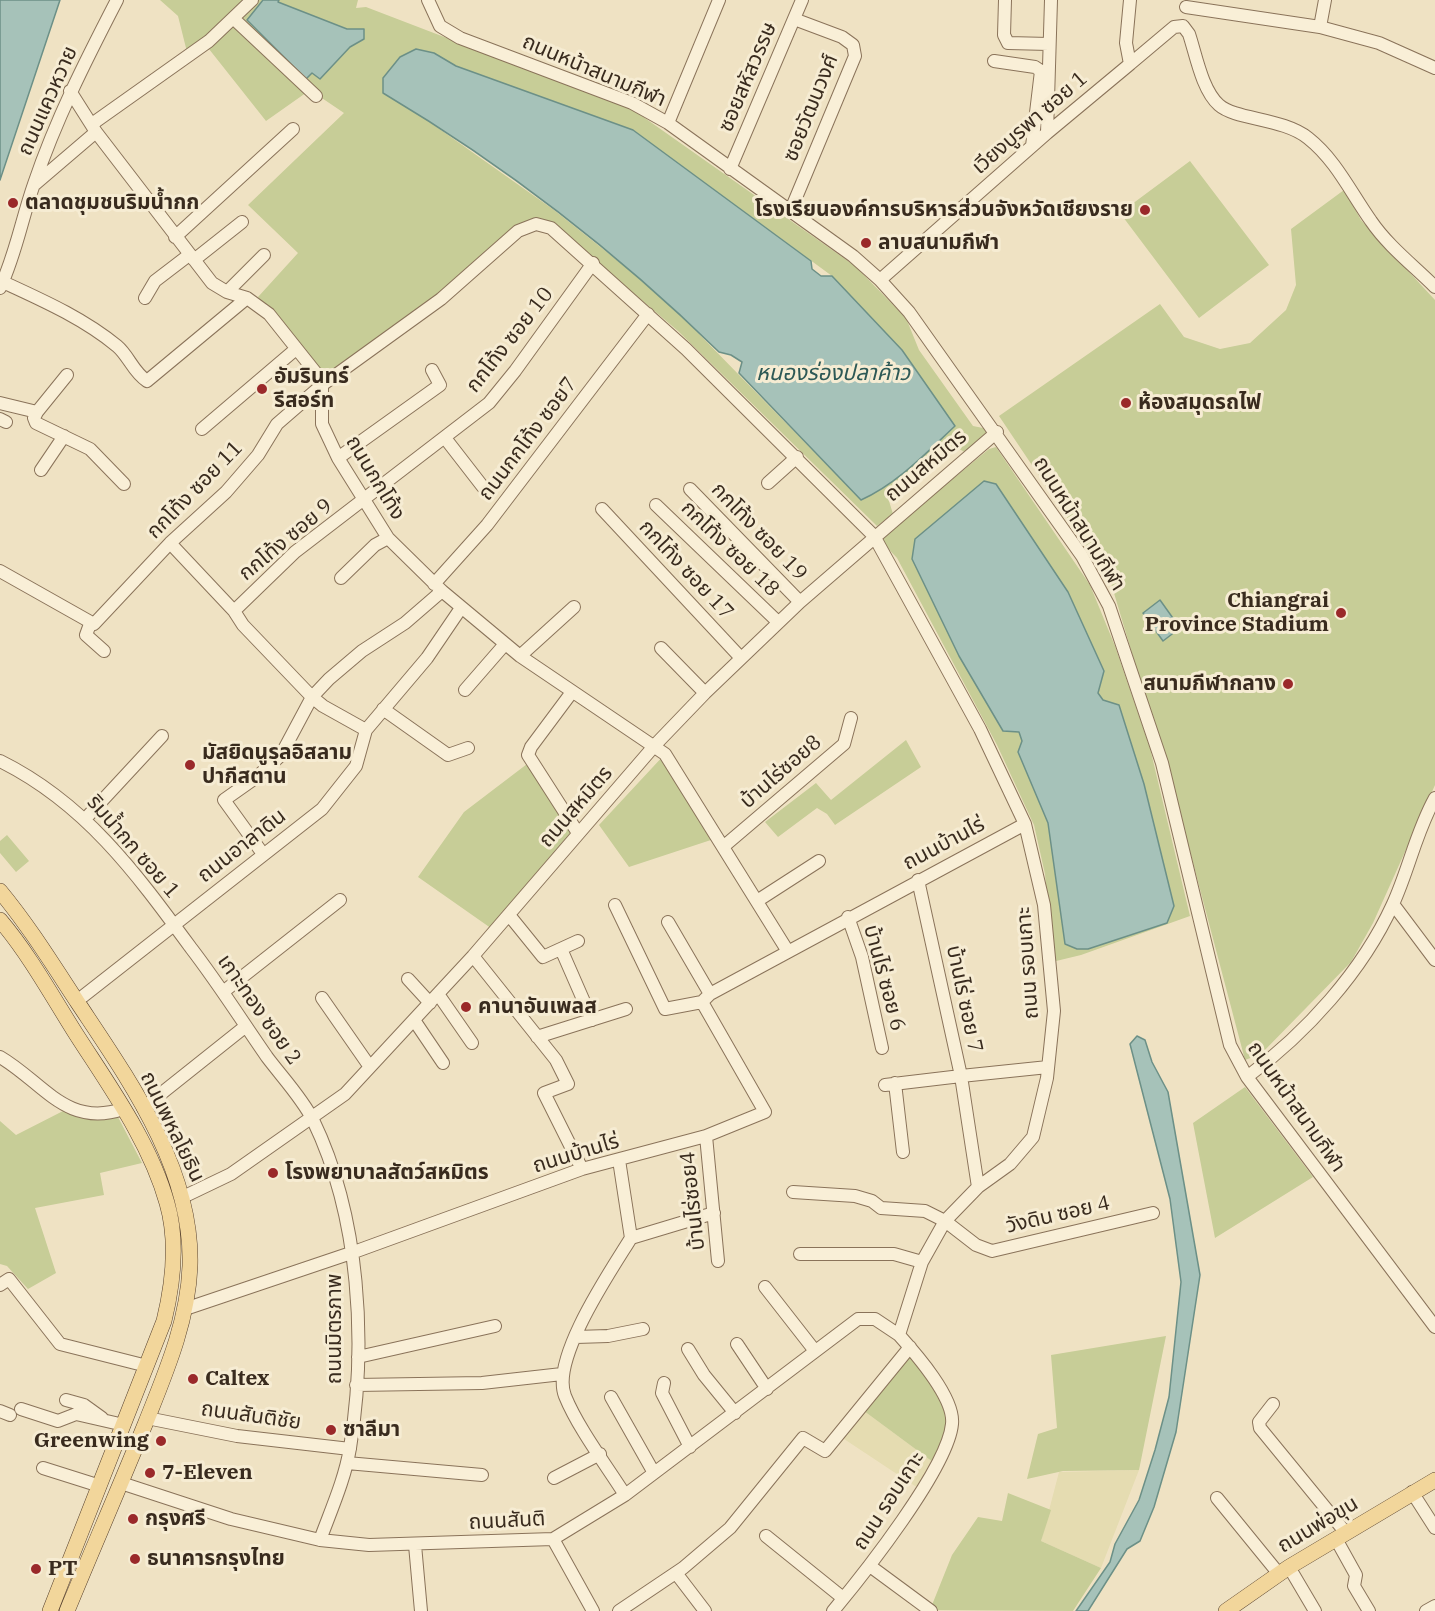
<!DOCTYPE html>
<meta charset="utf-8">
<style>
body{margin:0}
canvas{display:block;background:#efe2c3}
</style>
<canvas width="1435" height="1611"></canvas>
<script>
const ctx = document.querySelector('canvas').getContext('2d');
ctx.lineJoin = 'round';
function fill(path, color) {
  ctx.fillStyle = color;
  ctx.fill(path, 'evenodd');
}
function strokePath(path, color, width, dash) {
  ctx.strokeStyle = color;
  ctx.lineWidth = width;
  ctx.lineCap = dash ? 'butt' : 'round';
  ctx.setLineDash(dash || []);
  ctx.stroke(path);
}
function drawText(font, color, halo, rows, align = 'center') {
  ctx.font = font + ' "IBM Plex Serif","Noto Sans Thai",serif';
  ctx.lineWidth = 6;
  ctx.setLineDash([]);
  ctx.textBaseline = 'middle';
  ctx.strokeStyle = halo;
  ctx.fillStyle = color;
  for (const [text, x, y, turn = 0] of rows) {
    ctx.save();
    ctx.translate(x, y);
    ctx.rotate((+turn || 0) * Math.PI / 180);
    ctx.textAlign = isNaN(turn) ? turn : align;
    if (halo) ctx.strokeText(text, 0, 0);
    ctx.fillText(text, 0, 0);
    ctx.restore();
  }
}
fill(new Path2D(`
 M860 1408 937 1465 921 1490 838 1435Z
 M1139 1470 1101 1568 1041 1541 1059 1472Z`), '#e5dcb1');
fill(new Path2D(`
 M160 0H358L356 8 366 7 632 109 855 266 906 318 919 350 973 426 988 429 987 434 968 454 954 446 889 501 893 514 877 526 678 331 552 224 522 228 322 385 258 297 298 253 248 205 344 113 310 90 266 121 205 44 188 56 178 16ZM434 53 456 66 633 130 832 276 902 350 954 426C926 453 897 484 861 500L662 296 554 210 424 118 384 93 383 78 400 57Z
 M1190 161 1269 265 1199 318 1120 213Z
 M1344 190 1361 220 1435 300V785L1373 923 1351 962 1261 1054 1245 1060 1182 821 1111 583 999 416 1160 304 1184 337 1220 349 1250 343 1286 310 1296 285 1291 229Z
 M996 447 1090 585 1115 646 1150 748 1190 916 1081 955 1052 962 1045 874 1034 825 997 745 897 558 882 542 881 538 989 449ZM984 481 996 484 1068 592 1098 693 1103 700 1119 706 1144 784 1174 906 1167 923 1088 949 1065 944 1048 823 1018 752 1022 741 1019 732 1002 730 959 656Z
 M906 740 921 767 835 825 827 814 817 808 778 837 765 822 816 783 831 800Z
 M665 754 717 838 629 867 599 825Z
 M531 761 578 833 495 931 418 877 464 812Z
 M7 835 29 861 16 872 0 853V841Z
 M1245 1087 1313 1177 1215 1238 1193 1123Z
 M65 1110 97 1120 118 1117 142 1163 100 1173 104 1195 35 1208 56 1273 28 1289 7 1266 0 1264V1121L16 1135Z
 M1166 1336 1139 1470 1063 1471 1027 1479 1038 1434 1057 1428 1051 1355Z
 M910 1347 933 1377 953 1423 937 1465 860 1408Z
 M1008 1493 1051 1510 1041 1541 1101 1568 1073 1611 930 1610 952 1555 978 1517 1002 1521Z`), '#c7cd97');
const water = new Path2D(`
 M0 0H60L0 180Z
 M263 0H279L278 2 347 29H364V39L350 47 320 79 312 73 306 79 247 20Z
 M416 49 434 53 456 66 633 130 811 261 812 269 821 276H832L902 350 955 426C926 453 897 484 861 500L739 373 742 362 731 355 719 352C619 254 504 165 383 93V78L400 57Z
 M984 481 996 484 1068 592 1104 671 1098 693 1103 700 1119 705 1144 784 1174 906 1167 923 1088 949H1077L1065 944 1048 823 1018 752 1022 741 1019 732 1003 731 959 656 912 559 915 539Z
 M1160 600 1180 628 1163 641 1143 613Z
 M1137 1036 1145 1040 1152 1062 1168 1092 1200 1275 1176 1432 1154 1507 1140 1541 1127 1549 1088 1611H1076L1110 1562 1115 1544 1139 1500 1155 1450 1169 1397 1181 1282 1170 1199 1130 1044Z`);
fill(water, '#a6c2b9');
strokePath(water, '#6c9087', 1.5);
const minor = new Path2D(`
 M428 0 440 26 460 38 632 103 668 123 853 256 880 280 909 312 1082 556 1109 606 1162 763 1230 1045 1247 1077 1435 1327
 M1005 0 1004 35 1008 43 1049 44
 M1186 7 1320 27 1379 43 1435 68
 M234 19 316 96
 M1320 27 1325 0
 M994 61 1035 67 1041 71 1032 146
 M1130 64 1174 27 1183 26 1189 34C1196 55 1202 90 1219 105 1236 120 1283 118 1308 138 1336 160 1351 193 1371 221 1388 246 1414 266 1435 287
 M70 91 96 132 212 283 227 292 247 298 269 314 316 373 322 385V424L338 458 388 538 442 591 520 656 665 754 787 950
 M668 123 719 0
 M92 124 209 41 252 0
 M1047 133 1051 0
 M730 169 802 0
 M34 185 96 132
 M790 212 855 56 853 45 842 37 794 19
 M175 237 293 129
 M194 260 242 222
 M880 280 1047 133 1130 64 1126 43 1130 0
 M3 282C42 300 83 318 117 346 129 356 133 372 147 381L247 298
 M0 288C16 254 22 218 34 184 56 119 86 60 117 0
 M227 292 264 255
 M145 298 155 281 189 255
 M0 403 37 412 34 418 36 423 90 449 124 484
 M37 412 67 375
 M0 419 6 422
 M202 429 296 349
 M445 438 483 487
 M338 458 440 385 432 370
 M41 470 64 436
 M768 483 797 457
 M690 489 800 602
 M656 505 778 622
 M602 509 741 658
 M170 543 234 611 243 625 312 697 323 706 366 730
 M0 571 94 624 170 543 226 492 258 455 277 424 322 385 441 299 518 231 536 224 551 228 686 349 874 536 980 729 1025 824 1044 905 1054 1011 1047 1078 1033 1137 1010 1164 978 1187 945 1221 922 1262 899 1335C916 1354 955 1398 952 1424 948 1468 863 1575 833 1611
 M341 578 375 545 388 538
 M434 584 487 525 648 314
 M234 611 295 552 489 403 515 371 593 263
 M90 624 86 635 104 651
 M661 648 705 693
 M520 656 574 607
 M465 690 505 644
 M572 692 531 747 528 755 578 833
 M383 709 448 755 468 748
 M0 761C85 803 136 873 191 948 218 983 242 1021 267 1057 282 1077 302 1098 313 1120 360 1217 367 1344 350 1448 345 1479 331 1510 320 1540
 M86 818 162 736
 M723 847 844 744 851 718
 M263 854 224 800 258 776 281 755 312 697 329 679 362 651 405 623 442 591
 M918 880 961 1076 1048 1067
 M757 901 819 861
 M1393 904 1435 960
 M615 905 665 1009 702 1002
 M509 915 543 957 578 941
 M848 917 862 957 882 1048
 M668 922 710 994
 M561 949 592 1020
 M473 956 556 1060 568 1084 544 1093 582 1169
 M408 979 430 1003
 M223 992 340 900
 M438 994 472 1043
 M322 998 370 1067
 M77 1001 322 809 356 766 366 730 427 658 461 608
 M414 1020 443 1063
 M537 1037 626 1009
 M0 1057C43 1082 66 1128 123 1109
 M1247 1077C1306 1033 1362 972 1393 904 1409 869 1416 832 1435 798
 M895 1083 903 1152
 M885 1085 961 1076 978 1187
 M143 1108 246 1026
 M706 1136 718 1261
 M619 1160 631 1238C612 1269 550 1359 565 1396 578 1428 606 1465 625 1495
 M793 1192 855 1196 872 1201 881 1208 925 1211 945 1221 976 1245 992 1251 1153 1213
 M183 1197 231 1174 345 1094 473 956 655 745 705 693 800 602 997 432
 M631 1238 714 1213
 M800 1254H894L922 1262
 M0 1285 9 1279 60 1344 147 1366
 M765 1287 815 1351
 M185 1309 354 1252 582 1169 706 1136 765 1112 702 1002 710 994 1025 824
 M576 1337 608 1336 643 1329
 M737 1344 767 1389
 M688 1349 704 1375 735 1413
 M358 1357 495 1326
 M664 1383 662 1393 690 1447
 M356 1385 482 1383 562 1374
 M611 1397 654 1473
 M66 1400 84 1405 102 1418
 M1273 1404 1259 1422 1260 1428 1346 1533
 M21 1409 58 1421 76 1414 124 1425
 M0 1411 10 1415
 M147 1418 237 1436 350 1449
 M347 1463 482 1475
 M43 1468 100 1486
 M554 1478 600 1454
 M121 1483 231 1519 320 1540 369 1545 553 1539 625 1495 858 1319H875L899 1335
 M1412 1492 1435 1528
 M1217 1498 1279 1574
 M766 1536 843 1598
 M553 1539 593 1611
 M1336 1539 1356 1575 1354 1586 1369 1611
 M415 1545 421 1611
 M870 1566 931 1611
 M1289 1567 1315 1611
 M676 1573 705 1611
 M619 1611 683 1568 730 1528 803 1438 825 1451 910 1347
 M1426 1611 1435 1606`);
const major = new Path2D(`
 M0 891C29 926 53 965 78 1003 129 1080 193 1169 190 1266 188 1321 166 1372 146 1422 120 1486 93 1548 67 1611
 M0 920C29 954 52 996 76 1034 110 1087 150 1142 167 1203 178 1241 173 1284 164 1321L50 1611
 M1226 1611 1289 1567 1435 1480`);
strokePath(minor, '#8a735a', 14);
strokePath(major, '#57412e', 16);
strokePath(minor, '#f9efd7', 12);
strokePath(major, '#f2d69b', 15);
for (const [x, y, r, color] of [
 [13,203,6,"#9a292a"],
 [1145,210,6,"#9a292a"],
 [866,243,6,"#9a292a"],
 [262,389,6,"#9a292a"],
 [1126,403,6,"#9a292a"],
 [1341,613,6,"#9a292a"],
 [1288,684,6,"#9a292a"],
 [190,765,6,"#9a292a"],
 [466,1007,6,"#9a292a"],
 [273,1173,6,"#9a292a"],
 [193,1379,6,"#9a292a"],
 [331,1430,6,"#9a292a"],
 [161,1441,6,"#9a292a"],
 [150,1473,6,"#9a292a"],
 [133,1519,6,"#9a292a"],
 [135,1559,6,"#9a292a"],
 [36,1569,6,"#9a292a"]
]) {
  const dot = new Path2D();
  dot.arc(x, y, r, 0, 2 * Math.PI);
  ctx.fillStyle = color;
  ctx.fill(dot);
  strokePath(dot, '#f6ecd3', 2);
}
drawText('21px', '#392b1e', '#f6ecd3', [
 ["ถนนหน้าสนามกีฬา",594,71,23],
 ["ซอยสหัสวรรษ",748,77,-67],
 ["ถนนแควหวาย",48,101,-66],
 ["ซอยวัฒนวงศ์",811,108,-68],
 ["เวียงบูรพา ซอย 1",1030,123,-41],
 ["กกโท้ง ซอย 10",510,340,-52],
 ["ถนนกกโท้ง ซอย7",528,439,-53],
 ["ถนนสหมิตร",926,466,-40],
 ["ถนนกกโท้ง",375,478,59],
 ["กกโท้ง ซอย 11",195,490,-46],
 ["ถนนหน้าสนามกีฬา",1079,524,58],
 ["กกโท้ง ซอย 19",759,532,46],
 ["กกโท้ง ซอย 9",286,540,-40],
 ["กกโท้ง ซอย 18",730,549,44],
 ["กกโท้ง ซอย 17",686,570,47],
 ["บ้านไร่ซอย8",781,772,-41],
 ["ถนนสหมิตร",576,807,-49],
 ["ถนนบ้านไร่",944,844,-28],
 ["ถนนอาลาดิน",242,846,-38],
 ["ริมน้ำกก ซอย 1",133,847,49],
 ["ถนน รอบเกาะ",1028,963,-94],
 ["บ้านไร่ ซอย 6",884,978,75],
 ["บ้านไร่ ซอย 7",964,999,78],
 ["เกาะทอง ซอย 2",259,1010,55],
 ["ถนนหน้าสนามกีฬา",1296,1107,55],
 ["ถนนพหลโยธิน",172,1127,64],
 ["ถนนบ้านไร่",576,1154,-17],
 ["บ้านไร่ซอย4",693,1201,-96],
 ["วังดิน ซอย 4",1058,1215,-13],
 ["ถนนมิตรภาพ",335,1329,-90],
 ["ถนนสันติชัย",251,1416,8],
 ["ถนน รอบเกาะ",889,1501,-57],
 ["ถนนสันติ",507,1521,-3],
 ["ถนนพ่อขุน",1318,1525,-31]
]);
drawText('bold 21px', '#392b1e', '#f6ecd3', [
 ["ตลาดชุมชนริมน้ำกก",25,203],
 ["โรงเรียนองค์การบริหารส่วนจังหวัดเชียงราย",1133,210,"right"],
 ["ลาบสนามกีฬา",878,243],
 ["อัมรินทร์",274,377],
 ["รีสอร์ท",274,401],
 ["ห้องสมุดรถไฟ",1138,403],
 ["Chiangrai",1329,601,"right"],
 ["Province Stadium",1329,625,"right"],
 ["สนามกีฬากลาง",1276,684,"right"],
 ["มัสยิดนูรุลอิสลาม",202,753],
 ["ปากีสตาน",202,777],
 ["คานาอันเพลส",478,1007],
 ["โรงพยาบาลสัตว์สหมิตร",285,1173],
 ["Caltex",205,1379],
 ["ซาลีมา",343,1430],
 ["Greenwing",149,1441,"right"],
 ["7-Eleven",162,1473],
 ["กรุงศรี",145,1519],
 ["ธนาคารกรุงไทย",147,1559],
 ["PT",48,1569]
], 'left');
drawText('italic 22px', '#2d5956', '#f6ecd3', [
 ["หนองร่องปลาค้าว",833,374]
]);
</script>
